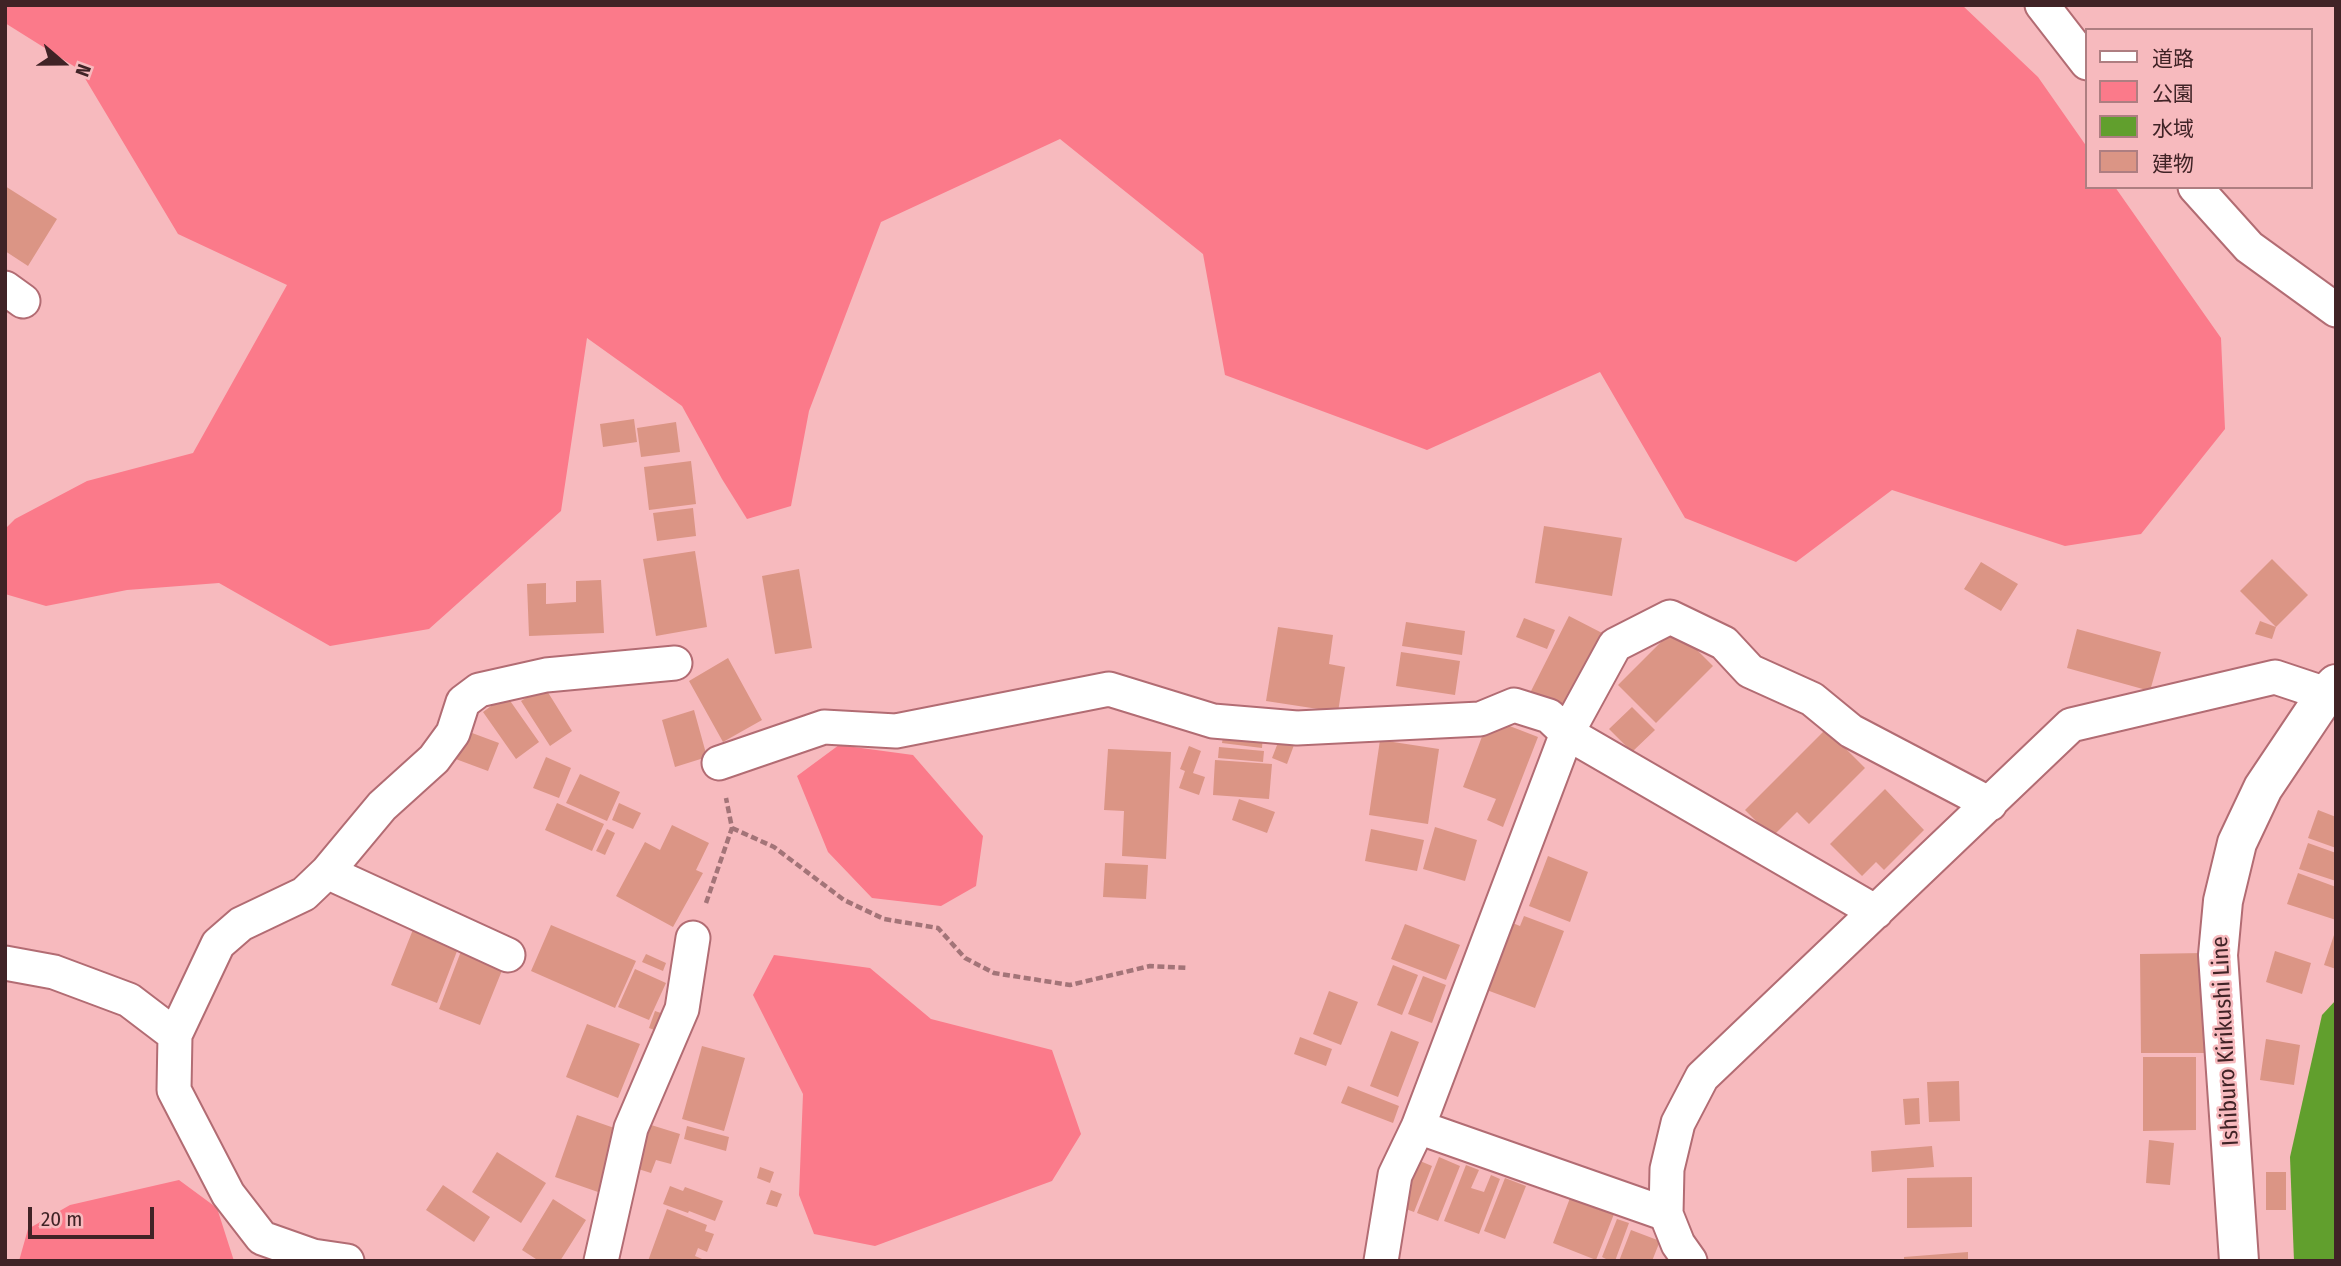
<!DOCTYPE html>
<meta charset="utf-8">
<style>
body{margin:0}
#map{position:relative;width:2341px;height:1266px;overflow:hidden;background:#f7babe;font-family:"Fira Sans Condensed","Noto Sans JP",sans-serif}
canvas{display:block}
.frame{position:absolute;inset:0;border:7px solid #402326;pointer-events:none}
.legend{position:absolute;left:2085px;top:28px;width:228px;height:161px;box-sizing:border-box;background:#f7babe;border:2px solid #ae7e81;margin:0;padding:9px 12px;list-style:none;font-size:21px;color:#402326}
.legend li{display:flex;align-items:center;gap:14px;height:35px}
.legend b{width:35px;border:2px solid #ae7e81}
.north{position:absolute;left:28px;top:28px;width:70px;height:70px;-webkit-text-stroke:5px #f7babe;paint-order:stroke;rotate:110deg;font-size:19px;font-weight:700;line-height:28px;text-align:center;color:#402326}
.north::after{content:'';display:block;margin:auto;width:24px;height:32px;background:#402326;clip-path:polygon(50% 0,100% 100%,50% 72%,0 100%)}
.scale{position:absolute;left:28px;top:1207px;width:126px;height:32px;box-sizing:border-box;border:4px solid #402326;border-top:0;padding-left:9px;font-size:21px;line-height:24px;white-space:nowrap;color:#402326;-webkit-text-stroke:5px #f7babe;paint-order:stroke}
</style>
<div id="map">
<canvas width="2341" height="1266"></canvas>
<div class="frame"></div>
<ul class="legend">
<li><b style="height:9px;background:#fff"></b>道路</li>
<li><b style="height:19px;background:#fb7a8a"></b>公園</li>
<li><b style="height:19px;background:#619f2d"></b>水域</li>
<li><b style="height:19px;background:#db9585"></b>建物</li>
</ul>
<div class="north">N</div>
<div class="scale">20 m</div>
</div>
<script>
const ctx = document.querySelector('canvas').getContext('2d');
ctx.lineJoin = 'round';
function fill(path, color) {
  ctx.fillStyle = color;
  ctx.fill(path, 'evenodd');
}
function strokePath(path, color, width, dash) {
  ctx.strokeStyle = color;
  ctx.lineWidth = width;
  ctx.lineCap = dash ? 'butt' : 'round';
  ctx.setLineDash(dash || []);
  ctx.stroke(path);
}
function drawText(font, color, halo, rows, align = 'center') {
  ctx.font = font + ' "Fira Sans Condensed",sans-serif';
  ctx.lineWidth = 5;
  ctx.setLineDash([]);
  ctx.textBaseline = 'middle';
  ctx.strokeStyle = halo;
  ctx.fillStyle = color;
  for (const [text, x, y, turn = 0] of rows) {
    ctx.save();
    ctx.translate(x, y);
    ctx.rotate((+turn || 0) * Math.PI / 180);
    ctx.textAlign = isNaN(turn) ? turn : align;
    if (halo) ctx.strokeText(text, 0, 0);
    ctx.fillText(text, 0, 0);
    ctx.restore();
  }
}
fill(new Path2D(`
 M5 5H1962L2038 77 2087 147V187H2115L2221 338 2225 429 2141 534 2065 546 1892 490 1796 562 1685 518 1600 372 1427 450 1225 375 1203 254 1060 139 881 222 809 411 791 506 747 519 722 479 682 406 587 338 561 511 429 629 330 646 219 583 127 590 46 606 5 594V529L15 519 87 481 193 453 287 285 178 234 80 70 5 23Z
 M839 745 913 755 983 836 976 886 941 906 872 898 828 852 797 776Z
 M774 955 870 968 931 1019 1052 1050 1081 1134 1052 1181 875 1246 814 1234 799 1195 803 1094 753 995Z
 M179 1180 217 1208 234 1261H19L28 1229 70 1205Z`), '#fb7a8a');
fill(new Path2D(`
 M2336 1000V1261H2294L2290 1157 2322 1015Z`), '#619f2d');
fill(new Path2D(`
 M5 186 57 219 28 266 5 251Z
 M634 419 637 442 603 447 600 424Z
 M676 422 680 452 641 457 637 428Z
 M691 461 696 504 649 510 644 467Z
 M693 508 696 536 657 541 653 513Z
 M1544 526 1622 538 1612 596 1535 583Z
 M695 551 707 627 656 636 643 559Z
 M2272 559 2308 595 2276 627 2240 591Z
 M1981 562 2018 584 2001 611 1964 589Z
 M799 569 812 648 775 654 762 576Z
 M601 580 604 633 529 636 527 584 546 583V604L576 602V581Z
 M1569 616 1606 635 1566 712 1530 693Z
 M1524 618 1555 630 1547 649 1516 637Z
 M2260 621 2276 627 2272 639 2255 634Z
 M1406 622 1465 631 1462 655 1402 646Z
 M1278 627 1333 635 1329 664 1345 667 1338 712 1266 701Z
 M1675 628 1713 666 1656 723 1618 685Z
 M2077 629 2161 652 2150 691 2067 668Z
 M1401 652 1460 661 1455 695 1396 686Z
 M728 658 762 720 723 742 689 681Z
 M544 686 572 731 550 746 521 701Z
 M506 695 539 742 516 759 483 712Z
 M1632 707 1655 730 1632 752 1609 729Z
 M694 710 707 757 675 767 662 720Z
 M1489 718 1538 737 1503 827 1487 820 1496 799 1463 787Z
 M1826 729 1865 768 1809 824 1797 812 1772 837 1745 810Z
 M464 730 499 743 488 771 453 758Z
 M1224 730 1263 735 1262 748 1222 743Z
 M1279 740 1294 745 1287 764 1272 758Z
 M1380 740 1439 749 1428 824 1369 815Z
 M1189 746 1201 751 1193 773 1205 777 1199 795 1179 788 1185 771 1180 769Z
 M1219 747 1264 751 1263 762 1218 758Z
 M1108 749 1171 752 1166 859 1122 856 1124 811 1104 810Z
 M546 757 571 768 559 798 533 788Z
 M1215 760 1272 764 1269 799 1213 795Z
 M580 774 620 792 607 821 566 803Z
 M1885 789 1924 830 1884 870 1876 862 1862 876 1830 844Z
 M1239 799 1275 812 1267 833 1232 820Z
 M557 803 604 824 592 851 545 830Z
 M619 803 641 813 633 829 612 820Z
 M2318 810 2336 817V848L2308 838Z
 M672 825 709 843 696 870 703 873 673 927 616 896 645 842 660 850Z
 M1435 827 1477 840 1465 881 1423 869Z
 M607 829 615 833 605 855 596 851Z
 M1371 829 1424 840 1417 871 1365 861Z
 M2308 843 2336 853V881L2299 869Z
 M1548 856 1588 872 1570 922 1529 906Z
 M1105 863 1148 865 1146 899 1103 897Z
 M2298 873 2336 887V920L2287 904Z
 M1524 916 1564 931 1535 1008 1484 989 1510 922 1520 926Z
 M1405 924 1460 945 1446 980 1391 959Z
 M551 925 636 961 615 1008 531 971Z
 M414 927 459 946 437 1003 391 985Z
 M2335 932H2336V969L2324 965Z
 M463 946 505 963 480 1025 439 1009Z
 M2275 951 2311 963 2302 994 2266 982Z
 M2204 953 2206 1053H2141L2140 954Z
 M646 954 666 963 663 971 642 962Z
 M1393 965 1418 975 1402 1015 1377 1005Z
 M635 969 666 983 649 1020 618 1007Z
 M1423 976 1446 985 1432 1023 1408 1014Z
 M1329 991 1358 1002 1341 1045 1313 1034Z
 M655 1011 664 1014 657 1031 649 1028Z
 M587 1024 640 1044 618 1098 566 1077Z
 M1391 1031 1419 1042 1398 1097 1370 1086Z
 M1300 1037 1332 1049 1326 1066 1294 1054Z
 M2266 1039 2300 1045 2294 1085 2260 1080Z
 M702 1046 745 1058 724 1131 682 1119Z
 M2143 1057H2196V1130L2143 1131Z
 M1959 1081 1960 1121 1929 1122 1927 1082Z
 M1348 1086 1399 1106 1393 1123 1341 1103Z
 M1919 1098 1920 1124 1905 1125 1903 1099Z
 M577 1115 620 1130 598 1192 555 1177Z
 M648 1124 680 1134 671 1164 656 1160 651 1173 632 1167Z
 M687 1126 729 1137 726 1151 684 1139Z
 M2149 1140 2174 1143 2170 1185 2146 1183Z
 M1932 1146 1934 1167 1872 1172 1871 1151Z
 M497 1152 546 1183 521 1223 472 1192Z
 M1439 1157 1460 1166 1438 1221 1417 1213Z
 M1413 1158 1432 1166 1414 1212 1395 1205Z
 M1466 1165 1479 1170 1471 1188 1484 1192 1491 1175 1500 1179 1479 1234 1444 1221Z
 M760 1167 774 1172 770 1183 757 1178Z
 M2266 1172H2286V1210H2266Z
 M1972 1177V1227L1907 1228V1178Z
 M1505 1178 1526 1186 1505 1239 1484 1231Z
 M443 1185 490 1217 474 1242 426 1210Z
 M670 1186 683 1191 685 1187 723 1201 715 1221 689 1211 688 1213 663 1204Z
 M771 1190 782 1194 777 1207 766 1204Z
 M1570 1198 1614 1214 1596 1260 1553 1243Z
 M553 1199 586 1220 560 1261H539L522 1250Z
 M667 1209 707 1225 705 1231 714 1234 707 1252 698 1248 695 1256 707 1261H648Z
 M1617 1219 1629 1223 1615 1261H1610L1602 1257Z
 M1631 1230 1660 1241 1652 1261H1619Z
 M1968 1252V1261H1904V1257Z`), '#db9585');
const minor = new Path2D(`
 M2042 5 2087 63
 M2195 187 2249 247 2336 310
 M5 288 23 301
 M719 763 824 727 896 731 1109 689 1213 721 1297 728 1480 719 1514 705 1549 716 1567 733 1876 912
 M327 872 508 955
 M5 963 54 972 129 1000 175 1035 174 1090 228 1194 262 1238 313 1256 347 1261
 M175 1035 218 944 241 924 304 894 327 872 382 806 434 759 453 733 463 702 479 690 546 675 675 663
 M1418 1127 1666 1214
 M601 1261 631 1128 682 1009 693 938
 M1381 1261 1395 1175 1418 1127 1567 733 1615 645 1670 617 1724 643 1750 671 1812 699 1851 731 1990 804
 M1690 1261 1678 1244 1666 1214 1667 1169 1678 1123 1702 1077 2071 725 2275 677 2326 694`);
const secondary = new Path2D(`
 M2239 1261 2218 955 2223 901 2237 843 2263 788 2326 694 2336 684`);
strokePath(minor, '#b26c73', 37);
strokePath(secondary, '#b26c73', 42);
strokePath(new Path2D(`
 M732 828 774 847 844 900 884 919 938 928 965 958 994 973 1070 985 1150 966 1188 968
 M706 903 732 828 726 798`), '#a37478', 4.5, [7, 3.5]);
strokePath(minor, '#fff', 33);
strokePath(secondary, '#fff', 38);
drawText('23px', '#402326', '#f7babe', [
 ["Ishiburo Kirikushi Line",2226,1041,-93]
]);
</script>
